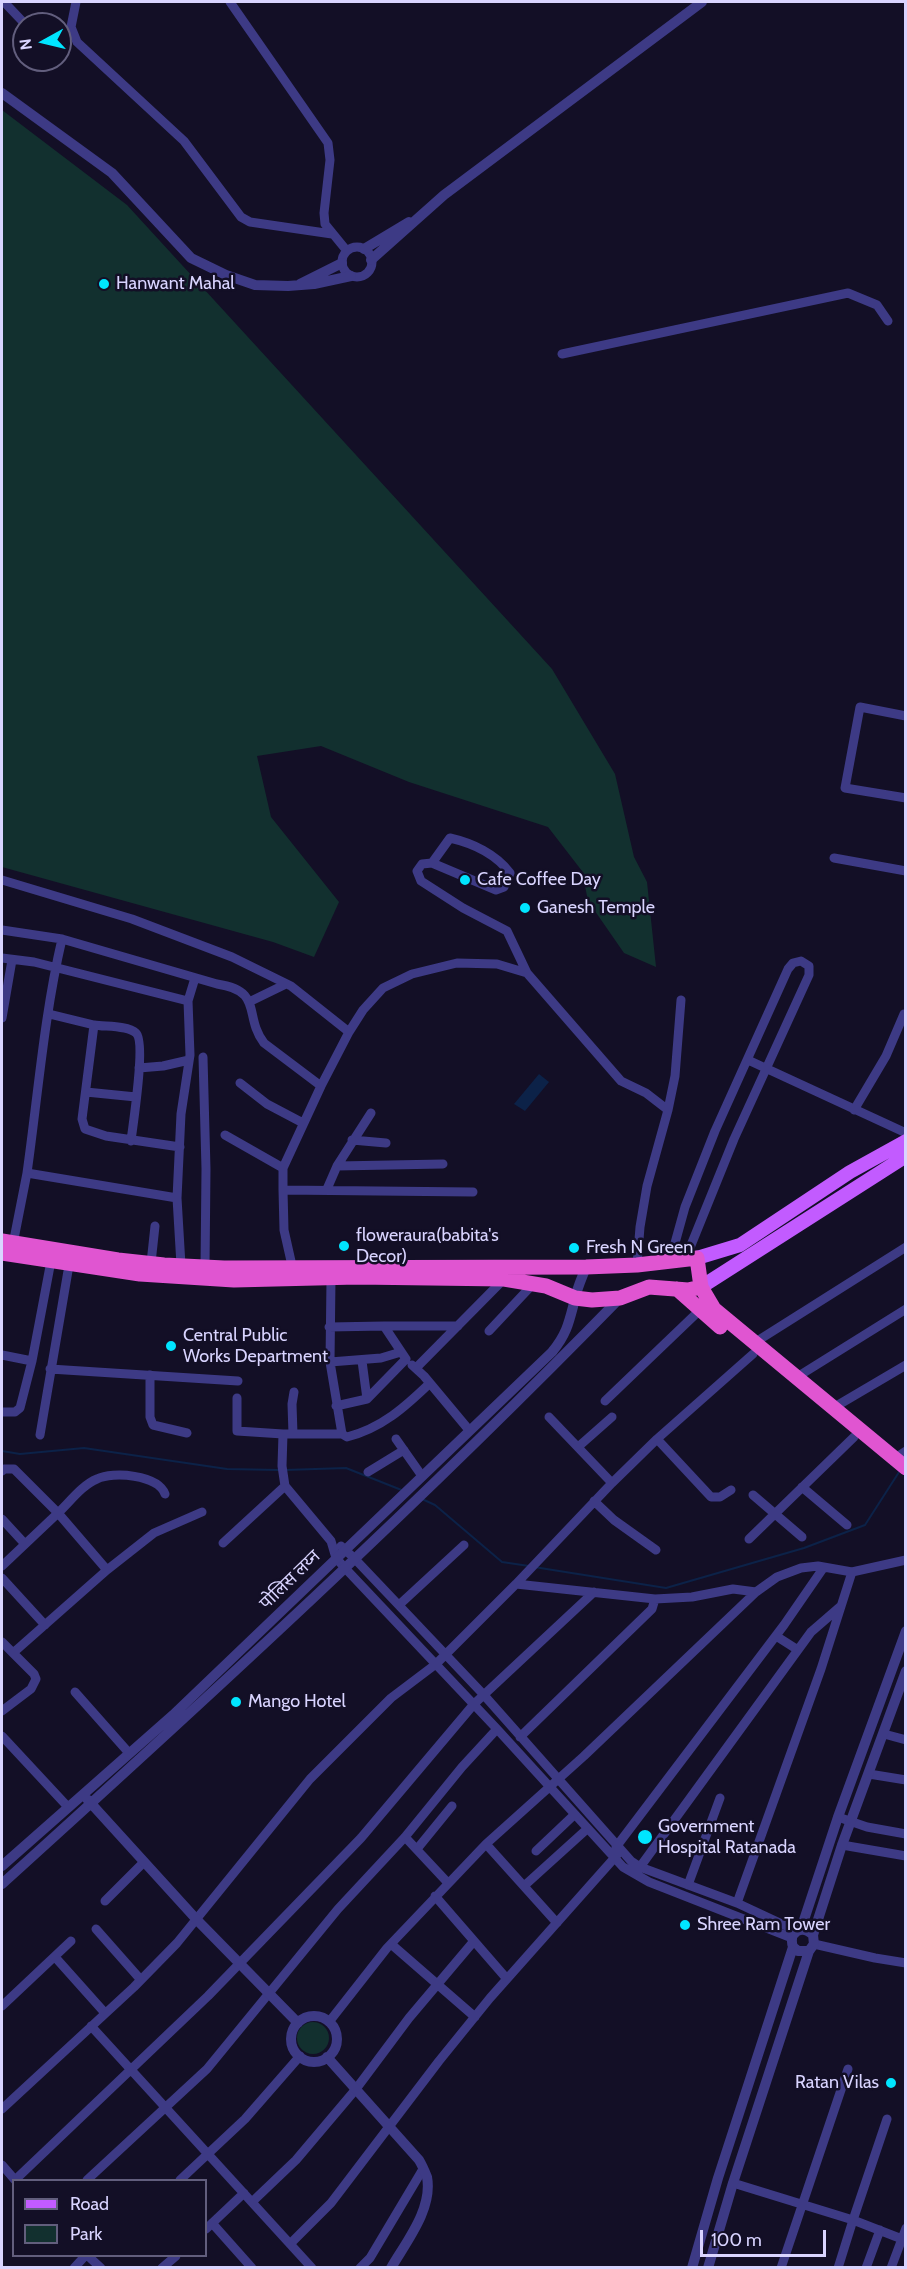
<!DOCTYPE html>
<meta charset="utf-8">
<style>
body{margin:0}
#map{position:relative;width:907px;height:2269px;overflow:hidden;background:#130f26;font-family:Cabin,sans-serif}
canvas{display:block}
.frame{position:absolute;inset:0;border:3px solid #d9d4ff;pointer-events:none}
.legend{position:absolute;left:12px;top:2179px;width:195px;height:78px;box-sizing:border-box;background:#130f26;border:2px solid #625e7d;margin:0;padding:8px 10px;list-style:none;font-size:18px;color:#d9d4ff}
.legend li{display:flex;align-items:center;gap:12px;height:30px}
.legend b{width:30px;border:2px solid #625e7d}
.north{position:absolute;left:12px;top:12px;width:60px;height:60px;box-sizing:border-box;background:#130f26;border:2px solid #625e7d;border-radius:50%;rotate:262deg;font-size:16px;font-weight:700;line-height:24px;text-align:center;color:#d9d4ff}
.north::after{content:'';display:block;margin:auto;width:21px;height:27px;background:#00e5ff;clip-path:polygon(50% 0,100% 100%,50% 72%,0 100%)}
.scale{position:absolute;left:700px;top:2230px;width:126px;height:27px;box-sizing:border-box;border:3px solid #d9d4ff;border-top:0;padding-left:8px;font-size:18px;line-height:21px;white-space:nowrap;color:#d9d4ff;-webkit-text-stroke:4px #130f26;paint-order:stroke}
</style>
<div id="map">
<canvas width="907" height="2269"></canvas>
<div class="frame"></div>
<ul class="legend">
<li><b style="height:8px;background:#c25bff"></b>Road</li>
<li><b style="height:16px;background:#12302f"></b>Park</li>
</ul>
<div class="north">N</div>
<div class="scale">100 m</div>
</div>
<script>
const ctx = document.querySelector('canvas').getContext('2d');
ctx.lineJoin = 'round';
function fill(path, color) {
  ctx.fillStyle = color;
  ctx.fill(path, 'evenodd');
}
function strokePath(path, color, width, dash) {
  ctx.strokeStyle = color;
  ctx.lineWidth = width;
  ctx.lineCap = dash ? 'butt' : 'round';
  ctx.setLineDash(dash || []);
  ctx.stroke(path);
}
function drawText(font, color, halo, rows, align = 'center') {
  ctx.font = font + ' Cabin,"Noto Sans Devanagari",sans-serif';
  ctx.lineWidth = 5;
  ctx.setLineDash([]);
  ctx.textBaseline = 'middle';
  ctx.strokeStyle = halo;
  ctx.fillStyle = color;
  for (const [text, x, y, turn = 0] of rows) {
    ctx.save();
    ctx.translate(x, y);
    ctx.rotate((+turn || 0) * Math.PI / 180);
    ctx.textAlign = isNaN(turn) ? turn : align;
    if (halo) ctx.strokeText(text, 0, 0);
    ctx.fillText(text, 0, 0);
    ctx.restore();
  }
}
fill(new Path2D(`
 M2 110 127 205 552 669 615 774 634 857 647 882 656 967 624 953 588 901 582 871 548 827 409 782 321 746 257 756 271 817 339 902 314 957 273 942 2 867Z
 M297 2038a16 16 0 1 1 32 0a16 16 0 1 1-32 0Z`), '#12302f');
fill(new Path2D(`
 M539 1074 549 1082 525 1111 514 1104Z`), '#0c2248');
strokePath(new Path2D(`
 M2 1451 20 1454 84 1448 227 1469 279 1470
 M285 1470 346 1468 404 1491
 M422 1499 435 1505 502 1562 529 1566
 M534 1567 666 1588 804 1548 865 1525 901 1469`), '#0c2248', 2);
strokePath(new Path2D(`
 M4 2 25 24
 M76 2 71 27 77 42 184 141 241 217 250 222 332 234
 M230 2 328 143 330 160 324 213 325 224 347 251
 M60 36 73 35
 M342 262a15 15 0 1 1 30 0a15 15 0 1 1-30 0Z
 M562 354 848 293 877 305 888 321
 M906 716 860 707 845 788 906 798
 M834 858 906 871
 M432 863 450 838C472 843 496 854 510 873L504 887 496 890 432 863 422 864 417 871 421 881 463 908 507 931 527 973 497 964 457 963 412 974 383 988 363 1010 349 1032 321 1086 283 1168V1190L473 1192
 M2 880 132 919 232 957 291 986 349 1032
 M2 930 62 939 217 984C264 991 243 1015 264 1043L321 1086
 M2 958 34 962 188 1001 190 1055 181 1114 177 1198 181 1265
 M527 973 621 1081 646 1093 668 1110
 M188 1001 195 978
 M249 1002 286 984
 M49 1014 94 1025 82 1119 85 1129 106 1136 180 1147
 M2 1018 12 960
 M94 1025C105 1027 127 1025 136 1033 146 1042 133 1124 131 1141
 M203 1057 206 1169 205 1267
 M748 1060 906 1133
 M139 1068 163 1066 189 1060
 M240 1083 267 1104 303 1123
 M86 1092 136 1097
 M854 1110 886 1056 904 1014
 M225 1135 283 1168
 M352 1140 386 1143
 M337 1166 443 1164
 M27 1173C38 1095 44 1016 62 939
 M327 1189 337 1166 371 1113
 M283 1190 284 1230 293 1270
 M13 1244 27 1173 177 1198
 M670 1261 685 1207 715 1131 788 969 793 963 801 961 809 966V975L734 1139 685 1260
 M151 1263 155 1226
 M637 1265 640 1227 647 1186 668 1110 675 1076 681 1000
 M331 1279 330 1362 342 1434H283L282 1466 285 1486 331 1541 336 1558 344 1567 497 1729 623 1867 649 1882 792 1938
 M384 1326H458
 M329 1327 384 1326 406 1359 367 1399 336 1406
 M489 1331 534 1283
 M754 1343 906 1247
 M2 1355 32 1361
 M362 1361 367 1399
 M330 1362 381 1358 401 1352
 M412 1365 424 1376 469 1430
 M416 1368 504 1279
 M50 1369 238 1381
 M150 1375V1417L153 1425 187 1433
 M797 1377 906 1309
 M237 1398V1431L283 1434
 M605 1401 700 1310
 M833 1408 906 1365
 M2 1412H15L20 1408 32 1361 51 1261
 M549 1417 612 1483
 M293 1434 292 1404 294 1392
 M342 1434 347 1437C382 1428 405 1407 430 1383
 M40 1435 69 1265
 M396 1439 422 1476
 M657 1439 711 1497H720L731 1490
 M578 1447 612 1417
 M894 1459 906 1451
 M2 1471 4 1469H14L58 1513C69 1503 82 1485 97 1479 113 1471 158 1475 165 1494
 M368 1472 404 1450
 M802 1487 847 1525
 M753 1495 802 1537
 M594 1501 614 1520 656 1550
 M2 1519 25 1544
 M749 1539 854 1437
 M223 1543 285 1486
 M341 1546 354 1558 483 1694 631 1861 640 1867 737 1903 797 1931
 M2 1566 58 1513 107 1570 13 1653 34 1674 36 1679 31 1689 2 1711
 M107 1570 154 1533 202 1512
 M2 1578 45 1625
 M756 1592 777 1577 801 1568 818 1566 852 1572 906 1560
 M399 1605 464 1545
 M776 1636 798 1650
 M2 1642 13 1653
 M75 1692 129 1753
 M884 1734 906 1740
 M2 1736 68 1807
 M520 1737 652 1609 655 1599
 M869 1774 906 1780
 M838 1817 867 1827 906 1834
 M405 1837 448 1883
 M486 1844 557 1923
 M842 1845 906 1856
 M616 1847 784 1625 824 1567
 M417 1849 452 1806
 M536 1851 574 1815
 M640 1867 811 1632 841 1606
 M688 1885 720 1798
 M524 1886 587 1829
 M435 1896 507 1979
 M105 1901 144 1862
 M737 1903 821 1669 852 1572
 M96 1929 141 1980
 M391 1944 475 2017
 M814 1944 875 1958 906 1963
 M55 1957 105 2013
 M2 2006 71 1941
 M329 2022 387 1948 486 1844 584 1756 756 1592 733 1589 692 1597 655 1599 516 1584
 M91 2026 312 2268
 M2 2109 134 1987 177 1943 310 1779 391 1698 436 1664 516 1584 612 1483 657 1439 753 1354
 M2 2165 15 2180
 M15 2180 208 1996 361 1838 474 1704 594 1592
 M87 2180 207 2069 338 1909 405 1837 462 1767 497 1729
 M180 2180 245 2119 300 2056
 M733 2183 853 2220 887 2119
 M252 2202 296 2160 356 2089 409 2018 474 1941
 M212 2223 252 2268
 M206 2229 244 2193
 M290 2244 331 2203 439 2061 490 1998 617 1855
 M88 2256 101 2268
 M74 2268 85 2256
 M162 2268 176 2256
 M360 2268 370 2258 423 2169
 M781 2268 848 2069
 M838 2268 853 2220 902 2239
 M866 2268 880 2230
 M891 2268 906 2228`), '#3d3a85', 9);
strokePath(new Path2D(`
 M2 93 112 173 191 258 226 275 255 285 288 286 314 284 351 276
 M364 249 409 222
 M371 260 444 195 702 2
 M300 284 342 263
 M87 1799 197 1920 298 2023
 M2 1866 173 1715 552 1352C567 1334 569 1322 575 1299 577 1288 582 1278 586 1267
 M2 1884C212 1694 422 1501 620 1298
 M801 1929 838 1817 906 1631
 M813 1935 842 1845 906 1671
 M291 2039a23 23 0 1 1 46 0a23 23 0 1 1-46 0Z
 M327 2057 419 2160C422 2165 425 2172 427 2177 433 2209 406 2242 391 2268
 M692 2268 718 2178 793 1947C788 1932 802 1924 813 1935L814 1944 809 1951H798L793 1947
 M708 2268 733 2183 809 1951`), '#3d3a85', 10);
strokePath(new Path2D(`
 M697 1258 740 1245 850 1172 906 1141
 M701 1287 906 1156`), '#c25bff', 14);
strokePath(new Path2D(`
 M2 1241 118 1260 164 1265 224 1268 586 1267 637 1265 697 1258 701 1287 714 1309 906 1468
 M2 1253 140 1274 234 1280 357 1277 504 1279 546 1286 575 1298 592 1300 620 1298 649 1287 688 1290 701 1287
 M677 1289 720 1327`), '#e055d1', 15);
for (const [x, y, r, color] of [
 [104,284,6,"#00e5ff"],
 [465,880,6,"#00e5ff"],
 [525,908,6,"#00e5ff"],
 [344,1246,6,"#00e5ff"],
 [574,1248,6,"#00e5ff"],
 [171,1346,6,"#00e5ff"],
 [236,1702,6,"#00e5ff"],
 [645,1837,8,"#00e5ff"],
 [685,1925,6,"#00e5ff"],
 [891,2083,6,"#00e5ff"]
]) {
  const dot = new Path2D();
  dot.arc(x, y, r, 0, 2 * Math.PI);
  ctx.fillStyle = color;
  ctx.fill(dot);
  strokePath(dot, '#130f26', 2);
}
drawText('18px', '#d9d4ff', '#130f26', [
 ["Hanwant Mahal",116,284],
 ["Cafe Coffee Day",477,880],
 ["Ganesh Temple",537,908],
 ["floweraura(babita's",356,1236],
 ["Decor)",356,1257],
 ["Fresh N Green",586,1248],
 ["Central Public",183,1336],
 ["Works Department",183,1357],
 ["Mango Hotel",248,1702],
 ["Government",658,1827],
 ["Hospital Ratanada",658,1848],
 ["Shree Ram Tower",697,1925],
 ["Ratan Vilas",879,2083,"right"]
], 'left');
drawText('18px', '#d9d4ff', '#130f26', [
 ["पोलिस लय्न",290,1580,-44]
]);
</script>
